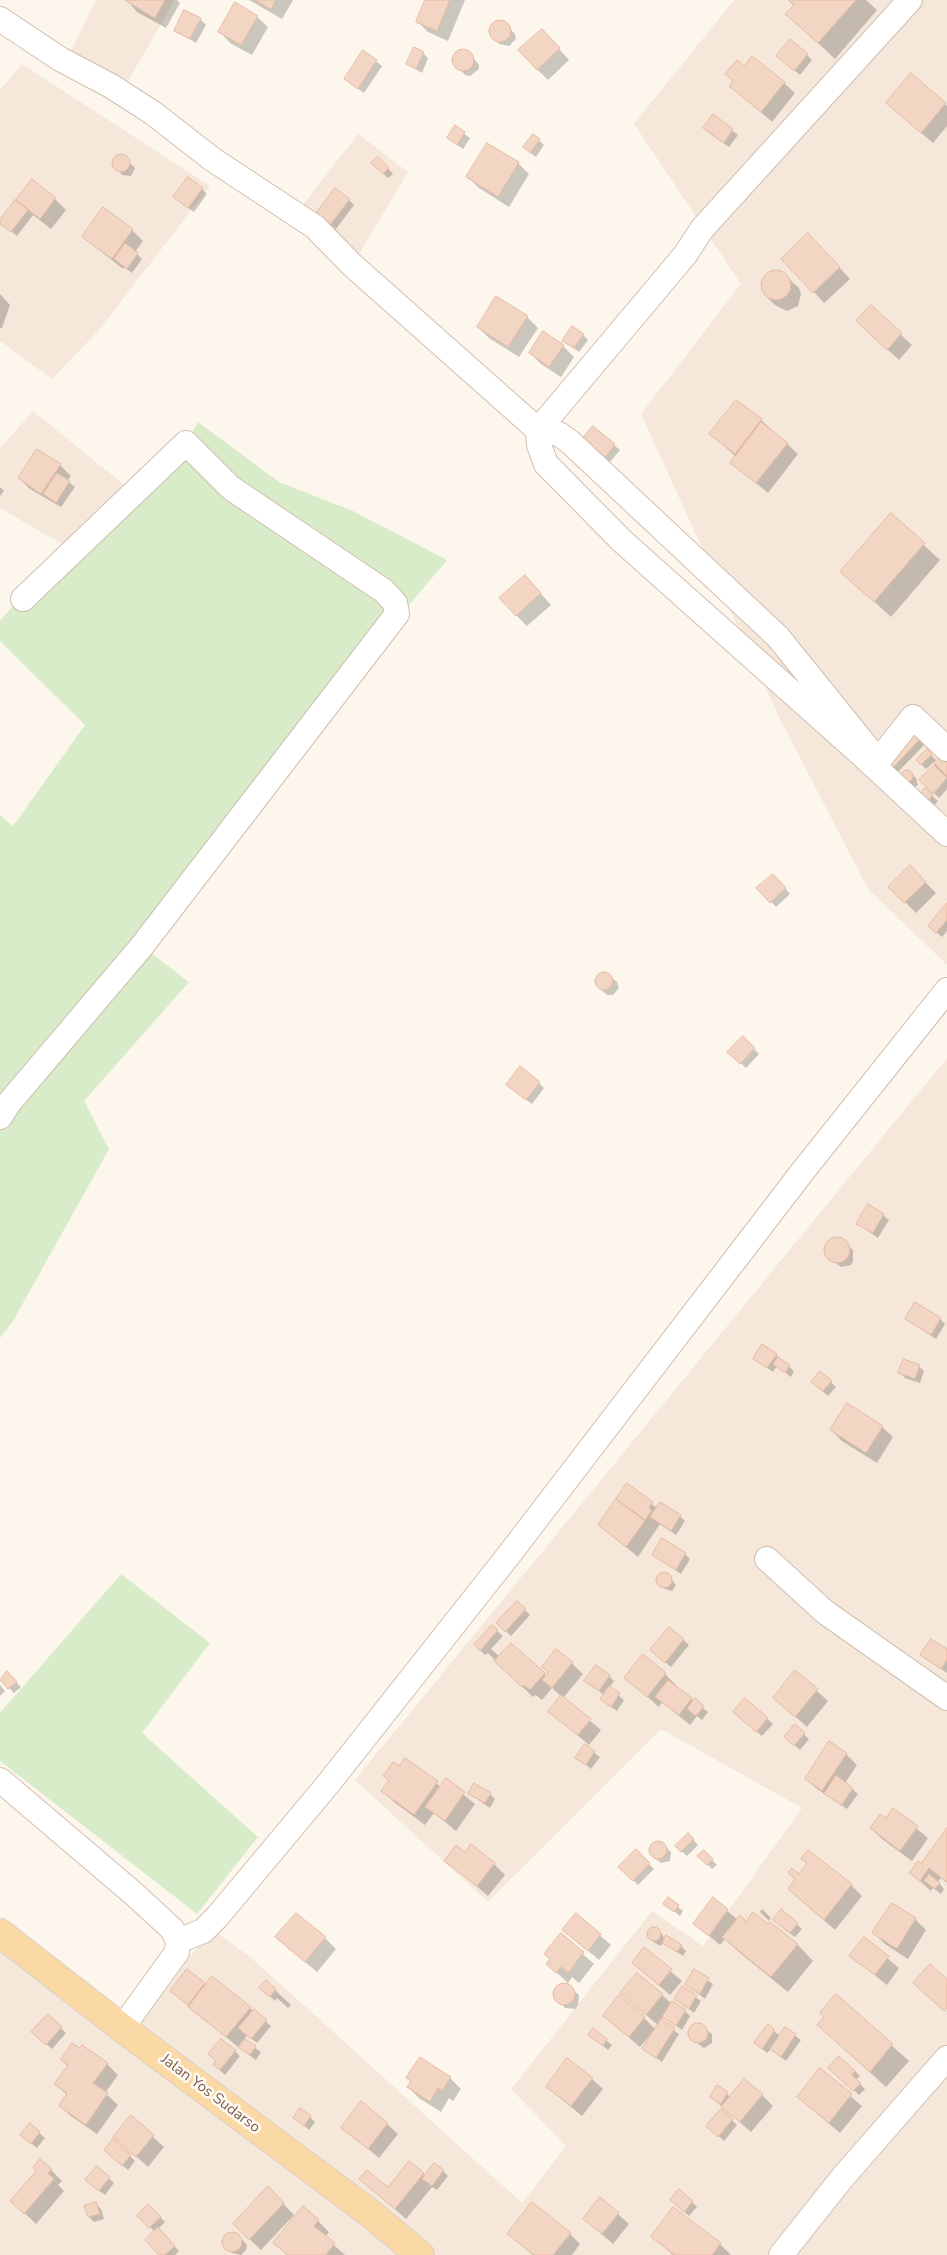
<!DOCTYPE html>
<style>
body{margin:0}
canvas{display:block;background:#fdf6ec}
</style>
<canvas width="947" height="2255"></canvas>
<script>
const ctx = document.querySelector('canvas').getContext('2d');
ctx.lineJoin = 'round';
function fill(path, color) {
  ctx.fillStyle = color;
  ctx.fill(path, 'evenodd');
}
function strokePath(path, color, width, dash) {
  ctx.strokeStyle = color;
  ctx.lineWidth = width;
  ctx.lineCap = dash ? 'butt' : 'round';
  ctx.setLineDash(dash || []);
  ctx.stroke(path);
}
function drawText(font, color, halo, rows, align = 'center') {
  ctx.font = font + ' "Nunito Sans",sans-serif';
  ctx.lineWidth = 5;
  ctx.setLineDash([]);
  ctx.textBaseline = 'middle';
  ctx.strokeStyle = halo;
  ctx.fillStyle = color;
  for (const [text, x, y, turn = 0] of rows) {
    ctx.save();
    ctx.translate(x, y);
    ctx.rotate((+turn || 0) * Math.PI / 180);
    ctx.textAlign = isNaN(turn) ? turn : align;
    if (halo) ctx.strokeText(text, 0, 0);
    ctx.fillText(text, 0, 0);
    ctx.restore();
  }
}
fill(new Path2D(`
 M96 0H175L125 86 69 55Z
 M734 0H947V965L868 889 779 717 641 414 741 284 634 124Z
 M22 64 210 186 99 330 52 379 0 341V90Z
 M358 134 408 172 354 263 295 215Z
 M33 411 133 492 72 550 0 508V448Z
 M947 1058V2255H0V1948L121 2043 212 1929 250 1957 296 1998 522 2203 566 2146 511 2089 652 1911 703 1946 802 1808 661 1729 488 1902 355 1780Z`), '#f5e8da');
fill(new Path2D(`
 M198 422 279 482 353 511 447 560 405 610 143 947 189 982 84 1101 109 1149 13 1321 0 1338V815L13 826 85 725 0 641V621L18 600 186 443Z
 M121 1574 210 1643 142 1733 258 1837 197 1914 0 1761V1713Z`), '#d8ecc9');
fill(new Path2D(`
 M127 0H177L180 3 166 28 137 12Z
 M249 0H293L282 19Z
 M426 0H465L448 41 428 32 417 21Z
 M788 0H866L877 10 835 59 787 14 794 6Z
 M185 12 200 19 206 25 196 43 175 30Z
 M257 17 268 27 252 55 230 43 220 32Z
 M497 21H502L515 34 516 39 509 46 499 44 491 34 493 24Z
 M552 41 569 60 548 80 537 69Z
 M462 50H467L479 65V69L470 76 465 75 453 61 454 56Z
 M364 52 382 66 364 93 345 79Z
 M423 53 428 58 422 73 407 64Z
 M807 55 812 60 800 75 783 60Z
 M744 68 784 83 795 93 772 122 731 86Z
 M911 75 947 106V126L933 143 898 113Z
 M713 116 738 135 729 147 709 133Z
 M455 127 470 138 463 149 448 138Z
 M533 135 544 145 536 157 529 152Z
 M122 155 135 168 131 176 122 175 114 165 118 156Z
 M378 158 393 174 388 178 373 163Z
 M518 163 529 174 509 207 479 188 468 177Z
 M202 189 207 194 194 212 180 202Z
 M55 199 66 210 51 229 33 215 17 236 0 222 24 207 17 200Z
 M349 200 354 205 336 229 323 219Z
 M132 230 143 241 135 252 142 259 132 273 124 267 123 269 83 237Z
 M819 245 850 279 824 303 814 292Z
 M776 271 787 277 799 288 801 294 798 306 787 311 775 305 764 294 761 288 765 276Z
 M0 294 10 305 2 328H0Z
 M871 307 912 345 899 360 868 332Z
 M527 317 538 328 519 357 489 338 478 327Z
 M583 335 588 340 579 352 564 341Z
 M563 346 574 357 561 377 541 364 530 353Z
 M761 420 798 454 768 493 732 463 736 457 711 434Z
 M593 428 620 450 610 462 589 444Z
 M60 465 71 476 67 481 75 487 61 507 30 489 19 478Z
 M0 487 4 491 0 496Z
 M891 515 940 560 891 617 842 572Z
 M535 587 551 605 527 626 516 615Z
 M915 732 926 743 895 775 885 764Z
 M927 751 936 760 926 769 917 760Z
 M941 758 947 764V789L939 798 921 780Z
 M904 772 911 773 916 778 918 785 915 787 909 786 902 778Z
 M925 790 938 801 933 807 926 802Z
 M910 867 936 893 916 913 890 887Z
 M778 880 790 894 776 907 758 888Z
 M947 905V931L942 937 935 931Z
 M602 973 607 974 617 982 619 988 613 995H607L597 986 596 981Z
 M743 1038 759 1054 746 1068 729 1052Z
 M539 1083 544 1088 532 1104 513 1090Z
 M883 1215 889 1220 878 1238 858 1224Z
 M839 1238 853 1250V1261L851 1265 841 1267 826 1256 825 1251 829 1241Z
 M906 1319H940L945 1324 936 1339Z
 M776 1355 794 1371 791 1377 777 1366 773 1372 754 1358Z
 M919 1366 924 1371 920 1383 905 1378 900 1373Z
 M831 1382 836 1387 828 1396 818 1387Z
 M882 1427 893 1437 877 1463 842 1441 831 1430Z
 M627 1485 657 1508 680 1516 685 1521 676 1535 660 1524 638 1557 599 1525Z
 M653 1554H685L690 1559 681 1574Z
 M666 1573 676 1585 672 1591 665 1589 659 1584V1576Z
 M517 1602 530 1615 511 1636 498 1623Z
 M492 1627 503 1636 491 1649 500 1657 511 1644 546 1676 557 1650 583 1674 563 1698 601 1730 589 1745 550 1712 562 1697 552 1688 542 1700 536 1695 533 1697 488 1653 485 1655 475 1645Z
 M670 1628 689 1645 671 1667 657 1655Z
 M947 1651V1673L922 1655Z
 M643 1656 665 1674 676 1685 675 1687 708 1712 702 1720 697 1716 690 1725 662 1702 659 1707 626 1678Z
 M796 1672 828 1701 807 1727 774 1698Z
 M7 1673 21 1687 14 1693 1 1679Z
 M609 1676 614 1681 609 1688 624 1700 617 1711 607 1704 604 1695 586 1681Z
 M0 1685 5 1691 0 1696Z
 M746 1699 773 1724 762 1736 740 1717Z
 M795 1726 809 1739 800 1750 791 1742Z
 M830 1743 846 1754 857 1765 845 1783 858 1794 847 1809 817 1789 806 1779Z
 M585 1746 600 1757 591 1769 577 1758Z
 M406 1760 441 1787 446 1780 475 1804 456 1831 434 1813 425 1825 394 1802 383 1791Z
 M470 1794H490L495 1799 490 1808Z
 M893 1809 928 1838 912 1861 882 1839 871 1828 886 1820Z
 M947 1830V1883L941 1878 938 1882 944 1889 941 1894 933 1888 931 1891 911 1873 921 1865Z
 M688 1834 698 1845 687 1856 676 1846Z
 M656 1842 661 1843 671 1852 670 1861 661 1863 651 1855 652 1845Z
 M636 1851 654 1869 638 1885 620 1867Z
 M704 1852 717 1865 712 1869 699 1856Z
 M466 1853 494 1864 505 1875 488 1896 446 1860Z
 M799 1876 851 1885 862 1896 835 1930 800 1899Z
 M668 1899 683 1911 680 1916 665 1904Z
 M713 1899 738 1920 797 1944 813 1961 788 1992 740 1953 725 1939 720 1945 695 1924Z
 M762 1909 771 1918 769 1921 760 1912Z
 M576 1915 611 1945 599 1960 564 1930Z
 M915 1919 926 1930 908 1959 885 1944 874 1933Z
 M797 1924 802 1929 795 1937 779 1925Z
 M653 1928 662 1934 665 1940 681 1946 686 1951 683 1956 664 1943 660 1946 654 1942 648 1937V1933Z
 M561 1935 594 1964 579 1983 572 1977 568 1983 547 1964Z
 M325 1938 336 1949 317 1972 288 1948Z
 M864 1939 899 1968 887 1985 851 1956Z
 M644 1949 682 1981 670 1995 633 1963Z
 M695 1971 713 1984 705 1999 687 1985Z
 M204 1984 250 2008 271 2026 257 2043 247 2035 244 2040 261 2052 256 2060 240 2048 245 2041 243 2040 238 2047 177 1996Z
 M565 1984 579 1995 578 2005 575 2009 565 2008 554 1993 556 1989Z
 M683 1988 701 2001 694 2013 676 1999Z
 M275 1990 291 2005 288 2008 277 1998 275 2001 266 1992Z
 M621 1993 662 1995 672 2004 685 2011 690 2016 682 2030 664 2017 660 2020 679 2034 662 2062 644 2049 656 2030 655 2029 640 2047 604 2016 644 2018 656 2030 659 2026Z
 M836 1996 909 2061 886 2087 818 2025 826 2017Z
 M698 2024 712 2034V2043L704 2048 690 2038V2028Z
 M768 2026 780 2036 785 2028 801 2040 786 2061 771 2049 767 2053 761 2048Z
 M61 2028 66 2033 52 2049 38 2037Z
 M593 2030 612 2045 608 2050 590 2035Z
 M235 2051 240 2056 225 2075 214 2065Z
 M62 2060 107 2064 118 2075 105 2093 118 2105 97 2134 71 2116 60 2106 67 2095 56 2084 68 2066Z
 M820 2070 862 2106 840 2133 798 2097Z
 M855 2071 860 2076 856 2080 865 2089 859 2095 835 2073Z
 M450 2078 461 2089 453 2101 449 2098 441 2112 419 2098 408 2087Z
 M592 2079 603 2089 582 2116 547 2087Z
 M717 2087 731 2097 762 2095 773 2106 751 2132 711 2097Z
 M131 2117 164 2147 148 2167 115 2137Z
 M310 2117 315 2122 309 2130 295 2118Z
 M732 2120 737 2125 724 2141 713 2131Z
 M387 2124 398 2134 379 2158 342 2127Z
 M30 2125 45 2138 37 2148 27 2140Z
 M110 2155 130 2156 135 2161 128 2170Z
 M97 2168 114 2183 105 2195 92 2185Z
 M51 2170 62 2181 58 2185 64 2191 36 2224 12 2201Z
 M443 2171 448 2176 437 2190 432 2187 406 2219 360 2179 388 2189 423 2174 425 2176Z
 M268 2188 294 2215 261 2250 234 2224Z
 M601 2199 629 2224 613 2244 584 2219Z
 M692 2202 697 2207 689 2216 676 2205Z
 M96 2204 101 2209 104 2219 94 2222 89 2217Z
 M148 2206 165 2222 158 2229 179 2251 175 2255H161L155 2232 139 2216Z
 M318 2221 329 2232 325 2237 345 2255H287L275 2243Z
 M230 2233 239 2236 247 2245 246 2250 241 2255 232 2253 226 2248 224 2240Z
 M509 2234H570L580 2244 572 2255H533Z
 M652 2236 720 2244 731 2255H673Z`), '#0003');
const building = new Path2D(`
 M125 0H165L155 18Z
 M256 0H276L271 9Z
 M425 0H450L437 31 416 22Z
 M789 0H856L818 43 785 14 794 5Z
 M235 2 258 16 241 45 218 32Z
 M184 10 201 18 190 39 174 31Z
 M489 31a11 11 0 1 1 22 0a11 11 0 1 1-22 0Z
 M542 29 560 48 537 70 518 50Z
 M790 39 808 54 794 71 776 56Z
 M414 47 424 52 416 69 406 64Z
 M452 60a11 11 0 1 1 22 0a11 11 0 1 1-22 0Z
 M363 50 377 60 358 89 344 79Z
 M752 56 785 82 761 112 729 86 733 81 725 74 737 60 744 66Z
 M911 73 946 103 921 133 886 103Z
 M713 114 733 129 724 143 703 128Z
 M455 125 465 132 457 145 447 138Z
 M533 134 540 139 530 153 523 147Z
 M487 143 519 162 498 197 466 177Z
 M112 163a9 9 0 1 1 18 0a9 9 0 1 1-18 0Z
 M378 157 389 168 383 174 371 163Z
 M188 177 203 188 188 208 173 197Z
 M32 179 56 198 40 219 16 200Z
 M335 188 350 199 330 225 316 214Z
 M15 200 28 210 11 232 0 224V220Z
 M103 207 133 229 112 259 82 237Z
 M808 233 840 267 813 293 781 259Z
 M125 243 138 253 127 269 114 259Z
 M761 285a15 15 0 1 1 30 0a15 15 0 1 1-30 0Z
 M496 296 528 316 508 347 477 327Z
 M871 305 902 333 887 350 856 321Z
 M572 326 584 334 574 348 562 341Z
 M543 331 564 345 549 367 529 353Z
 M736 400 762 419 735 454 709 434Z
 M761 422 788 443 756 483 730 463Z
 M593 426 615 444 605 458 582 439Z
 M37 449 61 464 41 494 18 478Z
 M57 473 70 481 56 503 43 494Z
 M891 513 925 543 874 602 840 572Z
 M525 575 541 593 516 616 499 598Z
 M915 731 922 737 890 771 883 765Z
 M927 749 932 754 921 765 916 760Z
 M941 756 947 762V776L934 763Z
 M934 765 947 778 933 794 919 780Z
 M901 776a6 6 0 1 1 12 0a6 6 0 1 1-12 0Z
 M925 788 933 795 927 803 919 797Z
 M910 865 926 882 904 903 888 887Z
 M773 874 786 888 770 903 756 888Z
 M947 903V920L936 933 928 926Z
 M595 981a9 9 0 1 1 18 0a9 9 0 1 1-18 0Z
 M743 1036 755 1048 740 1064 727 1052Z
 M520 1066 540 1082 526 1100 506 1085Z
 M868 1204 884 1214 873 1233 856 1224Z
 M824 1250a13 13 0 1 1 26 0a13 13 0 1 1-26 0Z
 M915 1302 941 1318 931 1335 905 1319Z
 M762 1344 777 1354 767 1368 753 1359Z
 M778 1357 790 1365 785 1373 773 1364Z
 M904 1359 920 1365 915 1379 898 1373Z
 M820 1371 832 1381 823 1391 811 1382Z
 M847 1403 883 1426 866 1453 830 1430Z
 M627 1483 653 1502 649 1508 652 1510 645 1520 616 1499Z
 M616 1499 645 1521 626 1547 598 1525Z
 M660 1502 681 1515 671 1531 650 1517Z
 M662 1538 686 1553 676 1570 652 1555Z
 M656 1580a8 8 0 1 1 16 0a8 8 0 1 1-16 0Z
 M517 1601 526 1609 505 1632 496 1623Z
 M492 1625 498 1630 480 1651 474 1645Z
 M669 1627 684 1639 665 1663 650 1650Z
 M931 1639 947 1649V1660L941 1669 920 1655Z
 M511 1643 545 1673 530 1690 524 1685 522 1687 494 1661Z
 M556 1649 573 1662 552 1688 542 1680 548 1672 542 1667Z
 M643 1654 666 1673 647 1697 624 1678Z
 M596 1665 610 1675 599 1691 584 1681Z
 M795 1670 818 1689 795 1717 773 1698Z
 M7 1671 17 1682 8 1689 0 1680Z
 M668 1680 692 1698 679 1715 655 1697Z
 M609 1686 620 1693 611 1707 600 1699Z
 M561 1695 591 1719 578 1735 548 1712Z
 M695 1698 704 1706 696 1716 687 1709Z
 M745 1698 768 1718 756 1732 733 1712Z
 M795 1724 805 1733 794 1746 784 1737Z
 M829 1741 847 1753 822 1791 805 1779Z
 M585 1744 595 1751 586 1765 575 1758Z
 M405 1758 438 1781 414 1815 381 1791 389 1780 383 1776 393 1762 399 1766Z
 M836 1775 853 1788 842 1805 824 1794Z
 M446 1778 465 1792 445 1821 425 1807Z
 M474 1783 491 1793 485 1803 468 1794Z
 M893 1808 918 1826 900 1851 870 1828 880 1814 886 1818Z
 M947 1828V1882L929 1868 920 1881 909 1873 918 1861 921 1863Z
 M688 1833 694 1839 681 1852 675 1846Z
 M649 1850a9 9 0 1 1 18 0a9 9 0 1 1-18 0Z
 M471 1844 495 1863 477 1886 444 1861 456 1845 465 1852Z
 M636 1849 650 1863 633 1881 618 1867Z
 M704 1850 713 1859 707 1865 697 1856Z
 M808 1850 852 1884 824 1920 788 1889 795 1879 788 1873 792 1868 799 1874 807 1863 801 1859Z
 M929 1874 940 1883 935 1889 924 1881Z
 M668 1897 679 1905 674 1912 663 1904Z
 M713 1897 728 1909 709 1936 693 1924Z
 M892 1903 916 1918 897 1949 872 1933Z
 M781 1909 798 1923 790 1933 773 1920Z
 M753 1912 768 1924 770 1922 798 1944 771 1977 722 1937 740 1915 746 1921Z
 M296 1913 326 1937 305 1962 275 1937Z
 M576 1913 601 1934 588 1951 562 1930Z
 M647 1934a7 7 0 1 1 14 0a7 7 0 1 1-14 0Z
 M561 1933 584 1952 568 1973 561 1967 556 1973 546 1964 550 1959 544 1954Z
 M666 1935 682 1945 677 1952 662 1943Z
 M864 1937 889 1956 875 1975 849 1956Z
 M644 1947 672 1969 659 1985 632 1963Z
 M930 1964 947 1979V2008L944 2011 913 1983Z
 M187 1969 205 1983 188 2005 170 1991Z
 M694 1969 709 1978 700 1994 685 1985Z
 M637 1973 663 1994 646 2015 620 1993Z
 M212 1976 251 2007 226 2037 188 2007Z
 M266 1980 276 1989 270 1997 259 1988Z
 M553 1994a11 11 0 1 1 22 0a11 11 0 1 1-22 0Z
 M682 1986 697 1995 689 2009 674 1999Z
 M836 1994 893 2044 870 2072 817 2025 824 2017 820 2013Z
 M619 1995 645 2017 629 2037 603 2016Z
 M672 2001 686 2010 676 2026 662 2017Z
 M254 2009 267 2020 251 2039 238 2028Z
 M48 2014 62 2027 46 2045 31 2032Z
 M661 2019 675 2028 656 2058 642 2049Z
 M688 2033a10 10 0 1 1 20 0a10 10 0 1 1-20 0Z
 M768 2024 775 2030 762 2049 754 2043Z
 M785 2027 796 2034 781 2057 770 2049Z
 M593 2028 607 2039 603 2046 588 2035Z
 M221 2039 236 2050 220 2070 213 2065 216 2061 208 2054Z
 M245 2039 256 2046 250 2055 239 2048Z
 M72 2043 79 2048 82 2045 108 2063 93 2083 108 2093 86 2125 59 2106 67 2093 54 2084 68 2065 61 2060Z
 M839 2056 855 2071 852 2075 861 2083 853 2091 828 2068Z
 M420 2057 451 2077 442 2091 438 2088 430 2102 407 2087 411 2081 406 2078Z
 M567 2058 593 2078 571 2106 546 2087Z
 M820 2068 852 2094 829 2123 797 2097Z
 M744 2079 763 2094 740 2122 721 2107Z
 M717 2085 728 2092 721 2104 710 2097Z
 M361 2101 388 2123 368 2149 341 2128Z
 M300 2108 311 2116 304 2126 293 2118Z
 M721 2109 733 2119 718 2137 706 2126Z
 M131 2115 154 2135 136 2157 113 2137Z
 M30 2123 40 2132 31 2144 20 2135Z
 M113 2139 131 2155 122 2166 104 2150Z
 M40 2159 52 2169 48 2173 54 2179 24 2214 10 2201 36 2171 33 2168Z
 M409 2161 424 2173 395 2209 359 2179 367 2170 388 2187Z
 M434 2163 444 2170 432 2186 422 2179Z
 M97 2166 110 2177 99 2191 85 2180Z
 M268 2186 284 2203 249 2240 233 2224Z
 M679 2189 693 2201 684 2212 670 2200Z
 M600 2197 619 2213 602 2234 583 2219Z
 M96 2202 100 2214 88 2217 84 2206Z
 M532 2202 571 2233 553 2255H534L507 2234Z
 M148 2204 161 2217 149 2228 137 2216Z
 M303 2206 319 2220 314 2226 335 2243 326 2255H288L273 2243Z
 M673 2207 721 2243 712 2255H675L651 2237Z
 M158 2227 175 2246 165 2255H159L145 2240Z
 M222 2242a10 10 0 1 1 20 0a10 10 0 1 1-20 0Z`);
fill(building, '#f3d5c3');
strokePath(building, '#e6bba3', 1);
const minor = new Path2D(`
 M910 0 702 229 685 255 538 430 559 434 570 442 778 637 878 761 913 717 947 749
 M0 19 60 59 111 86 153 113 212 159 315 227 351 264 538 430 539 445 546 464 622 541 861 754 947 834
 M0 1117 9 1103 142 946 397 614 395 603 384 591 231 488 186 443 23 599
 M767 1559 825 1612 947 1698
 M0 1780 134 1894 172 1929 178 1941 177 1952 122 2028
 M178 1941 203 1931 217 1917 328 1784 508 1556 803 1171 947 990
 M781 2255 843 2177 947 2058`);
const major = new Path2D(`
 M0 1933 122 2028 371 2214 420 2255`);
strokePath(minor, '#d1beb0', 26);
strokePath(major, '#dad1cd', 30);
strokePath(minor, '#fff', 24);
strokePath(major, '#fbd9a5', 28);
drawText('15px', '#7a5c4d', '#fffaf3', [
 ["Jalan Yos Sudarso",210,2094,37]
]);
</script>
